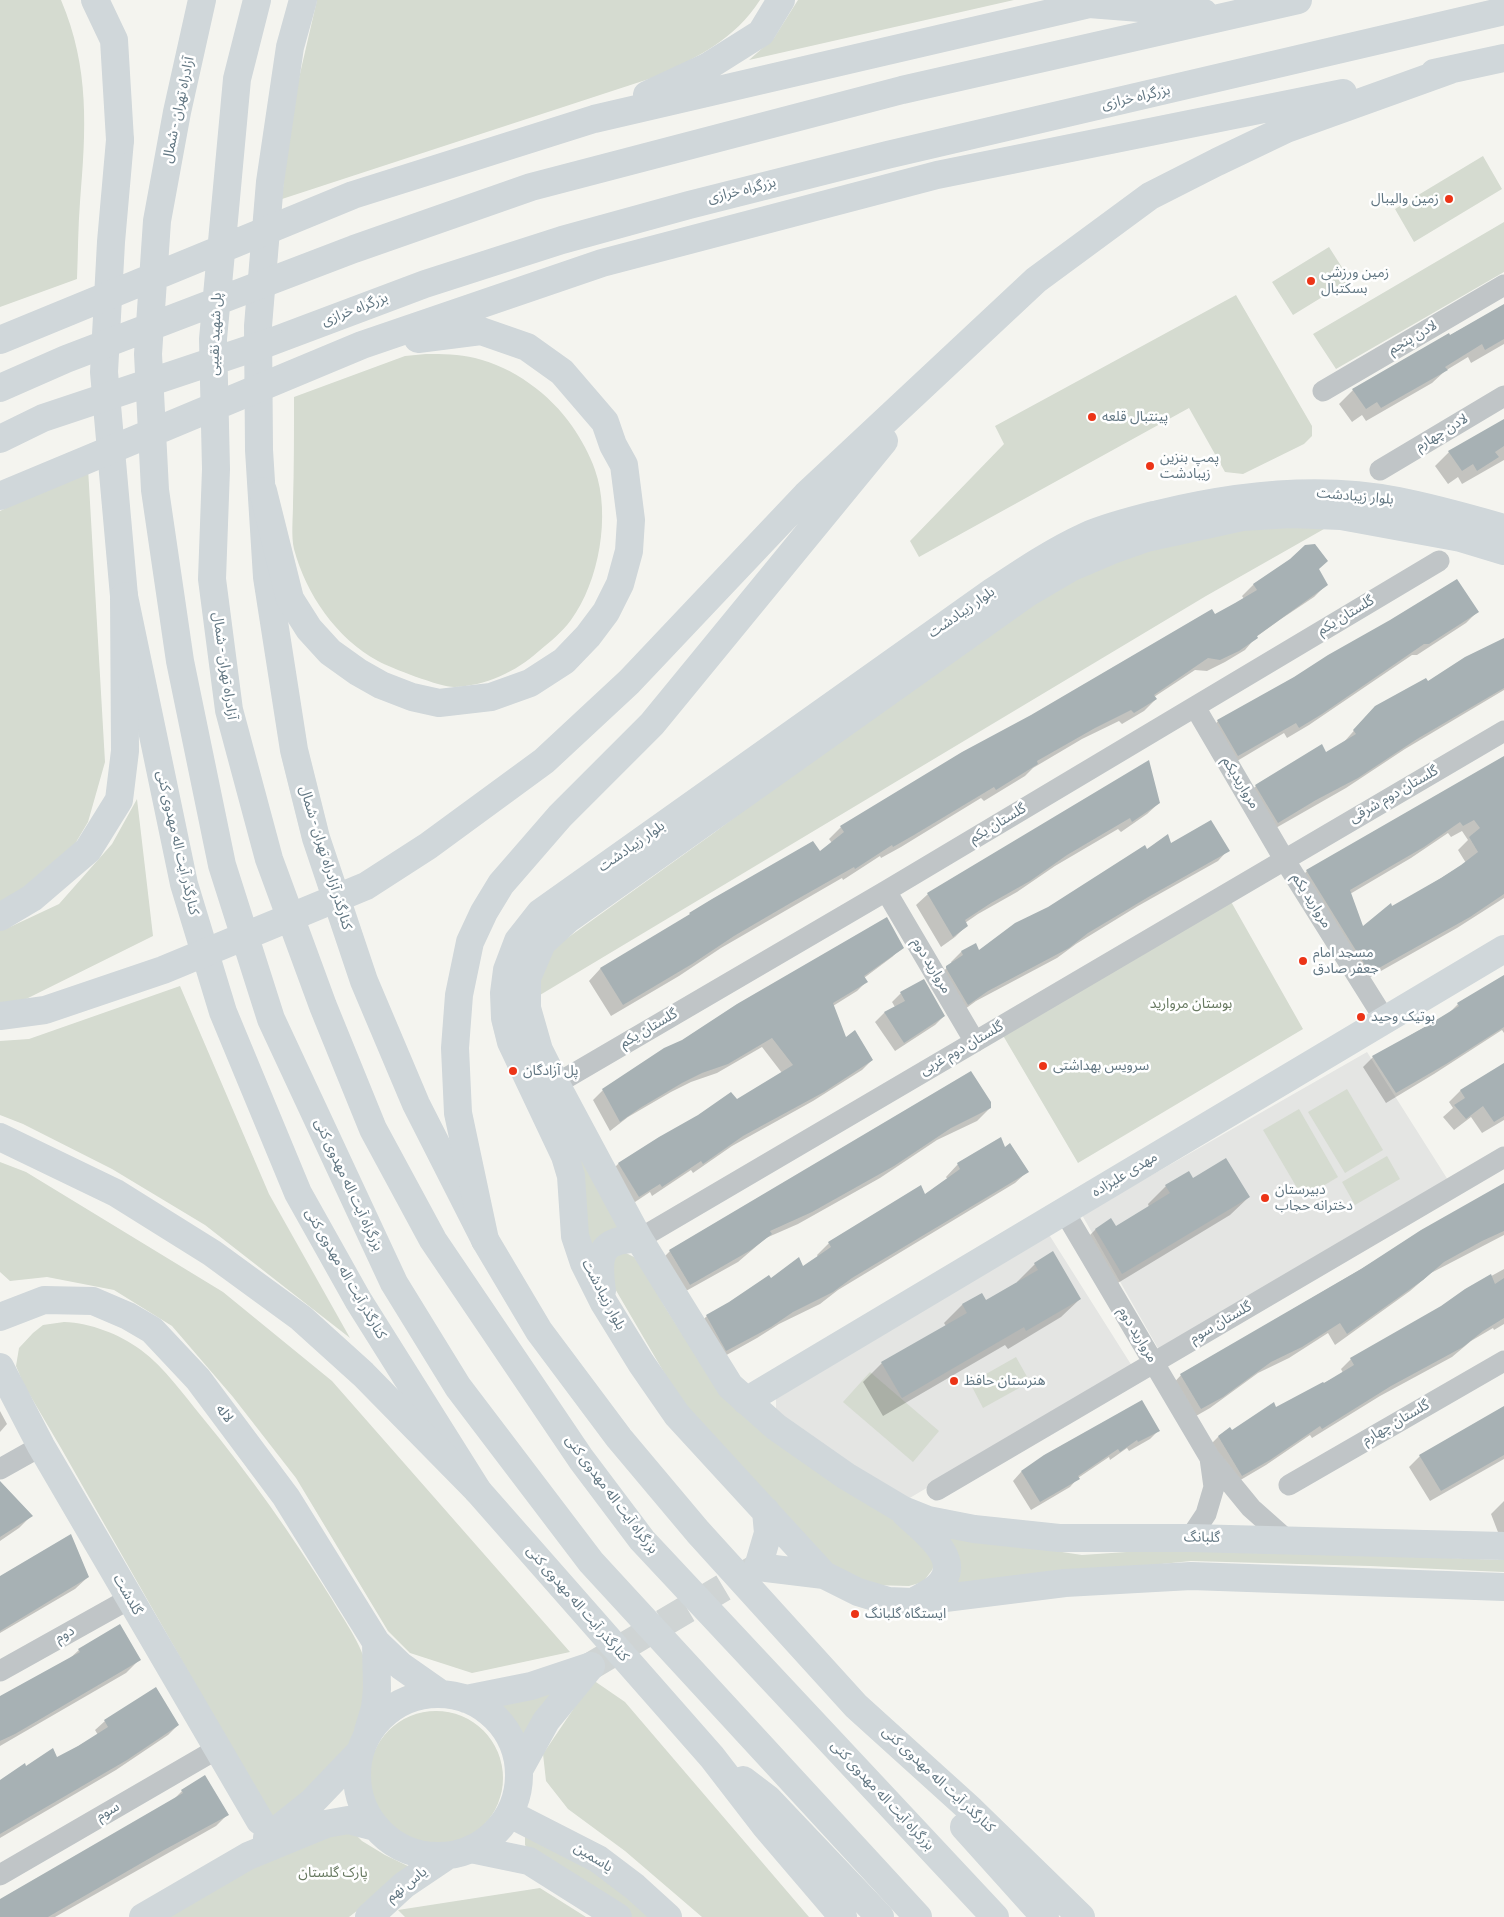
<!DOCTYPE html>
<meta charset="utf-8">
<style>
body{margin:0}
canvas{display:block;background:#f4f4ef}
</style>
<canvas width="1504" height="1917"></canvas>
<script>
const ctx = document.querySelector('canvas').getContext('2d');
ctx.lineJoin = 'round';
function fill(path, color) {
  ctx.fillStyle = color;
  ctx.fill(path, 'evenodd');
}
function strokePath(path, color, width, dash) {
  ctx.strokeStyle = color;
  ctx.lineWidth = width;
  ctx.lineCap = dash ? 'butt' : 'round';
  ctx.setLineDash(dash || []);
  ctx.stroke(path);
}
function drawText(font, color, halo, rows, align = 'center') {
  ctx.font = font + ' Roboto,"Noto Sans Arabic",sans-serif';
  ctx.lineWidth = 5;
  ctx.setLineDash([]);
  ctx.textBaseline = 'middle';
  ctx.strokeStyle = halo;
  ctx.fillStyle = color;
  for (const [text, x, y, turn = 0] of rows) {
    ctx.save();
    ctx.translate(x, y);
    ctx.rotate((+turn || 0) * Math.PI / 180);
    ctx.textAlign = isNaN(turn) ? turn : align;
    if (halo) ctx.strokeText(text, 0, 0);
    ctx.fillText(text, 0, 0);
    ctx.restore();
  }
}
fill(new Path2D(`
 M1367 1052 1448 1180 1159 1350 1082 1215Z
 M1048 1233 1132 1366 903 1502 776 1412V1396Z`), '#e4e5e3');
fill(new Path2D(`
 M0 0H61C90 68 86 130 80 202 78 228 78 253 77 279L0 307Z
 M317 0H760C734 40 699 56 658 76L282 199 290 117Z
 M798 0H1014L749 60 774 38Z
 M1483 156 1502 189 1414 242 1395 209Z
 M1504 222V272L1336 369 1313 334Z
 M1329 247 1350 280 1293 315 1272 282Z
 M1236 295 1312 426V436L1304 444 1243 474 1225 472 1189 408 919 557 910 541 1004 444 995 426Z
 M426 354C442 354 459 354 475 358 513 367 550 394 572 426 581 439 590 455 595 470 611 515 599 582 571 620 562 632 550 642 539 651 516 672 485 686 454 687 440 687 391 668 378 661 336 638 306 594 294 549 291 536 293 518 293 504 294 468 294 432 294 397L405 356Z
 M88 468 105 762 88 822 69 854 0 908V511Z
 M1298 527 1324 529 1206 596 540 995 539 983 552 949 711 835 1016 607 1123 552 1243 529Z
 M137 799 153 936 16 1004 0 1005V930L10 927 59 904 112 844Z
 M1225 891 1303 1029 1078 1163 998 1027Z
 M180 986 269 1194 350 1338 205 1225 112 1169 23 1124 0 1115V1041L29 1039Z
 M1347 1089 1383 1150 1345 1173 1308 1112Z
 M1299 1109 1338 1177 1303 1198 1263 1130Z
 M571 1132 630 1233 591 1253Z
 M1387 1156 1400 1179 1355 1205 1342 1182Z
 M0 1162 26 1172 223 1292 332 1381 570 1652 472 1673 410 1653 388 1631 296 1478 233 1397 172 1326 114 1290 47 1277 10 1281 0 1272Z
 M624 1252 634 1257 643 1269 665 1307 721 1395 899 1523 937 1558 932 1570 923 1582 909 1586 870 1585 833 1568 686 1410 614 1287 608 1262Z
 M64 1322C91 1323 119 1334 141 1350 165 1368 183 1394 202 1417 249 1474 292 1535 331 1598 344 1621 366 1649 368 1676 368 1682 366 1689 365 1695 364 1702 364 1710 362 1717 349 1761 306 1793 275 1824L61 1448 24 1385 16 1366 19 1348 33 1333 43 1325Z
 M1016 1357 1030 1382 983 1408 970 1383Z
 M870 1372 939 1431 913 1462 843 1402Z
 M942 1534 1082 1555 1186 1548 1504 1560V1572L1370 1566 1191 1561 1032 1577 952 1590C967 1564 955 1557 942 1534Z
 M593 1680 625 1702 809 1917H702L625 1851 568 1809 546 1781 543 1754Z
 M553 1690 523 1751C516 1731 503 1717 487 1703Z
 M369 1778a67 67 0 1 1 134 0a67 67 0 1 1-134 0Z
 M354 1833 362 1841 385 1855 412 1868 349 1917H167L306 1838Z
 M525 1837 548 1839 657 1917H628L527 1848 525 1845Z
 M540 1888 586 1917H405L398 1910Z`), '#d5dbd0');
fill(new Path2D(`
 M1504 305V344L1471 363 1468 357 1445 371 1432 383 1366 421 1362 415 1352 422 1339 404 1353 390Z
 M1504 420V460L1462 484 1458 477 1448 484 1435 466 1449 452Z
 M1318 569 1326 585 1314 597 1281 619 1256 637 1245 650 1225 662 1207 671 1195 670 1154 697 1156 699 1144 711 1122 724 1119 721 1082 739 1033 768 1025 776 984 801 981 798 901 847 881 858 880 856 843 880 842 878 721 948 679 976 611 1016 589 981 600 969 685 918 712 900 819 853 832 843 829 839 841 827 1244 599 1242 596 1254 584Z
 M1477 612 1466 623 1417 655H1412L1309 725 1287 738 1284 733 1227 767 1207 733 1218 721Z
 M1504 639V690L1405 749 1346 788 1267 833 1245 796 1256 786 1326 754 1344 742 1365 718Z
 M1504 757V898L1457 928 1358 984 1295 883 1307 871ZM1462 831 1468 840 1458 850 1466 863 1392 908 1363 929 1350 894 1411 858 1448 833 1451 837Z
 M1159 803 1147 814 1121 832 1118 829 1055 866 1017 892 978 914 965 923 966 926 955 937 941 947 916 905 928 894Z
 M1170 845 1228 850 1218 861 1138 906 1076 944 1057 958 976 1001 957 1015 936 977 952 964 951 962 961 952H979L1049 908 1147 851Z
 M902 947 892 957 864 978 866 982 857 991 833 1006 845 1039 872 1060 862 1070 813 1101 732 1146 693 1173 691 1170 652 1196 650 1192 629 1206 609 1173 618 1164 737 1101 782 1073 762 1047 717 1073 691 1082 671 1092 628 1117 610 1131 593 1100 603 1090Z
 M1501 978 1504 979V1033L1502 1030 1434 1074 1386 1103 1363 1067 1373 1057 1449 1013 1458 1004Z
 M901 993 944 1016 935 1025 895 1051 875 1022 884 1013 895 1007 892 1002Z
 M1504 1064V1120L1482 1133 1471 1117 1454 1130 1443 1117 1453 1108 1449 1102 1460 1091Z
 M990 1108 977 1121 937 1140 880 1178 798 1224 766 1238 738 1262 677 1296 658 1263 670 1251Z
 M1004 1149 1028 1171 1015 1183 838 1290 820 1304 779 1324 757 1338 714 1362 694 1328 707 1316 770 1279 802 1268 818 1257 817 1255 829 1243 924 1196 948 1180 946 1177 958 1164Z
 M1193 1180 1249 1197 1230 1215 1103 1292 1077 1248 1095 1230 1111 1220 1115 1228 1149 1207 1148 1204 1166 1186Z
 M1504 1185V1235L1431 1273 1410 1291 1335 1345 1328 1333 1289 1358 1258 1373 1210 1408 1189 1420 1170 1387 1181 1375Z
 M1035 1264 1080 1299 1061 1317 1008 1349 1005 1345 883 1416 863 1382 882 1363 946 1326 944 1323 962 1305 981 1294 986 1302 1017 1283V1282Z
 M1504 1269V1324L1494 1330 1493 1328 1471 1341 1452 1357 1380 1396 1312 1438 1310 1435 1266 1465 1232 1485 1208 1447 1218 1437 1230 1429 1232 1432 1343 1373 1341 1369 1351 1359 1442 1307 1466 1290Z
 M1504 1408V1459L1430 1501 1409 1467 1420 1456Z
 M0 1411 7 1424 0 1432Z
 M1159 1430 1150 1439 1129 1451 1127 1448 1110 1460 1109 1457 1078 1478 1070 1487 1031 1510 1013 1481 1021 1472Z
 M0 1495 31 1516 19 1528 0 1541Z
 M1504 1501V1539L1501 1540 1491 1514Z
 M0 1577H88L75 1589 0 1633Z
 M119 1626 139 1660 126 1673 0 1746V1698L69 1659 79 1650Z
 M105 1721 178 1725 168 1735 116 1770 0 1838V1781L26 1768 56 1759 98 1735 95 1730Z
 M182 1791 227 1815 216 1826 55 1917H0V1900L173 1800Z`), '#0003');
fill(new Path2D(`
 M1504 304V339L1485 350 1482 344 1445 367 1448 370 1381 408 1377 402 1366 409 1352 389 1449 333 1450 335Z
 M1504 419V446L1495 452 1499 457 1477 471 1473 464 1462 471 1448 451Z
 M1315 544 1328 561 1319 569 1328 585 1257 636 1258 638 1239 651 1220 660 1208 658 1154 695 1157 699 1134 713 1131 710 1095 728 1037 761 1038 764 996 790 994 787 914 835 893 847 892 845 855 869 854 867 794 901 734 936 692 964 623 1005 600 968 690 914 689 913 712 899 813 841 820 851 844 832 840 826 962 752 1031 715 1212 609 1215 614 1235 603 1257 590 1253 584 1290 559 1305 545Z
 M1457 579 1479 612 1429 644H1424L1322 714 1299 728 1296 723 1238 756 1217 720 1294 677 1328 655 1390 620Z
 M1504 638V688L1417 739 1358 778 1316 800 1278 823 1255 785 1322 744 1326 752 1356 734 1353 730 1375 706 1426 678 1428 681 1465 657Z
 M1504 756V894L1470 917 1370 973 1306 870ZM1474 820 1480 828 1469 837 1478 852 1461 865 1441 878 1392 906 1391 903 1363 926 1350 890 1424 847 1460 822 1463 826Z
 M1149 760 1160 803 1132 822 1130 818 1067 855 1030 881 991 903 965 920 968 926 953 937 927 893Z
 M1211 820 1230 851 1150 896 1088 933 1069 948 988 991 968 1005 946 968V966L963 955 961 951 976 943 979 950 1015 923 1048 907 1145 845 1147 849 1168 834 1171 843Z
 M887 917 904 948 864 976 868 982 833 1003 846 1037 855 1030 873 1060 824 1092 743 1136 703 1164 701 1161 662 1187 660 1184 639 1197 618 1163 659 1137 698 1115 731 1092 737 1099 793 1065 772 1038 728 1064 702 1073 682 1083 640 1108 620 1122 602 1089 664 1048 682 1040 737 1004Z
 M1504 975V1027L1446 1064 1396 1093 1372 1056 1423 1028 1459 1006 1457 1003Z
 M924 979 945 1016 904 1043 884 1012 905 1001 900 992Z
 M1504 1063V1116L1494 1122 1483 1106 1466 1119 1454 1105 1465 1098 1460 1090Z
 M971 1071 991 1102V1108L951 1128 894 1166 812 1212 770 1231 772 1234 751 1250 690 1285 669 1250Z
 M1001 1137 1005 1147 1010 1143 1029 1172 852 1278 833 1292 793 1312 771 1327 726 1351 706 1315 729 1302 769 1275 771 1278 799 1257 803 1266 831 1247 828 1242 921 1185 925 1194 960 1169 957 1163Z
 M1226 1158 1250 1197 1122 1274 1095 1229 1111 1218 1116 1226 1170 1193 1165 1185 1189 1171 1193 1178Z
 M1504 1183V1231L1482 1241 1444 1262 1423 1280 1347 1334 1340 1323 1302 1347 1271 1362 1223 1397 1201 1409 1180 1374 1361 1269 1421 1230Z
 M1053 1251 1081 1299 1026 1331 1024 1327 902 1398 881 1362 967 1313 962 1304 982 1293 986 1300 1038 1270 1034 1263Z
 M1491 1274 1495 1284 1504 1278V1318L1483 1331 1463 1347 1391 1386 1322 1429 1320 1426 1270 1460 1242 1476 1218 1436 1230 1427 1232 1430 1274 1402 1276 1407 1323 1382 1324 1383 1354 1365 1350 1358 1441 1306 1465 1289Z
 M1142 1400 1160 1431 1138 1442 1137 1440 1120 1452 1118 1449 1078 1476 1080 1479 1040 1502 1021 1471 1044 1455Z
 M1504 1406V1455L1441 1491 1419 1455Z
 M0 1481 33 1516 0 1537Z
 M71 1534 89 1577 0 1631V1576Z
 M120 1624 141 1660 15 1734 0 1741V1696L80 1652 78 1649Z
 M156 1687 179 1725 127 1760 0 1834V1780L25 1763 26 1766 53 1748 57 1757 78 1746 108 1727 104 1720Z
 M205 1775 229 1815 164 1850 48 1917H0V1899L183 1793 181 1790Z`), '#a7b1b4');
strokePath(new Path2D(`
 M591 1666 758 1567`), '#cfd4d4', 28, [28, 14]);
strokePath(new Path2D(`
 M1323 391 1504 285
 M1380 470 1504 396
 M1195 707 1284 859 1385 1020
 M886 891 975 1042
 M556 1084 886 891 1439 561
 M1064 1211 1210 1458 1251 1508 1287 1540
 M639 1239 1504 731
 M0 1469 41 1446
 M1289 1485 1504 1361
 M937 1490 1504 1157
 M1190 1538 1206 1514 1214 1487 1210 1458
 M0 1671 129 1599
 M0 1875 217 1749`), '#c0c5c7', 21);
strokePath(new Path2D(`
 M1504 528C1469 518 1434 508 1398 501 1318 485 1236 495 1158 514 1134 520 1109 526 1086 536 1053 551 1022 572 992 592L540 913 518 941 507 970 504 993 505 1018 511 1042 565 1156 571 1176 575 1236 584 1263 604 1303 641 1363 677 1415 824 1575 858 1592 888 1601 913 1602 1065 1583 1191 1576 1504 1587
 M1504 551 1461 538 1341 516 1291 514 1242 517 1146 538 1112 550 1072 567 1026 594 568 919 542 943 527 978V1008L539 1050 556 1084 639 1239 730 1386 776 1427 846 1476 903 1510 928 1520 974 1529 1059 1538H1190L1504 1546
 M602 1291C597 1255 599 1239 639 1239
 M0 1317 44 1300 93 1301 128 1316 152 1330 198 1379 286 1497 376 1642 401 1666 441 1694
 M0 1367 41 1446 260 1821
 M746 1401 1504 949
 M766 1511 768 1533 758 1567 824 1575
 M905 1513C922 1530 962 1557 941 1583 935 1591 923 1596 915 1601
 M357 1775a81 81 0 1 1 162 0a81 81 0 1 1-162 0Z
 M466 1699 531 1686 591 1666
 M368 1731 375 1708 377 1689 376 1642
 M519 1770 546 1721 591 1666
 M510 1814 598 1859 635 1887 668 1917
 M267 1838 312 1802 359 1753
 M471 1849 529 1861 618 1917
 M143 1917 248 1856 326 1824 348 1820 375 1827
 M369 1917 404 1885 447 1856`), '#d0d7da', 28);
strokePath(new Path2D(`
 M303 0 290 47 270 182 258 326 259 450 267 577 294 750 316 838 364 981 416 1104 485 1240 539 1331 619 1438 698 1532 856 1706 971 1810 1081 1917
 M120 140 111 242 104 372 124 596 184 884 223 1012 298 1193 358 1300 478 1491 712 1757 766 1827 843 1917
 M743 1780 768 1799 880 1917
 M964 1827 1045 1917`), '#d0d7da', 28);
strokePath(new Path2D(`
 M95 0 114 40 120 140
 M202 0 177 112 157 221 148 354 155 490 180 661 222 865 271 1019 394 1283 458 1387 591 1562 918 1917
 M257 0 237 79 213 339 216 469 212 579 229 710 269 859 323 1006 373 1129 433 1240 581 1459 642 1540 995 1917
 M1434 73 1504 58
 M647 95 707 67 761 33 781 0
 M0 340 353 195 594 119 1089 4 1204 13
 M0 388 66 359 354 249 531 187 902 90 1298 0
 M0 439 43 418 268 343 425 284 562 240 689 205 887 155 1504 11
 M263 491 290 599 309 629 330 652 358 672 381 685 412 697 439 703 491 697 530 683 564 661 588 636 606 612 620 584 629 551 631 520 624 465 613 445 605 422 562 372 527 347 481 331 418 339
 M0 496 362 345 602 263 937 175 1343 93
 M0 917 32 898 88 850 119 800 125 751 124 596
 M0 1016 45 1010 163 970 366 886 428 846 544 761 629 682 806 495 1036 280 1150 196 1217 162 1286 129 1450 70
 M0 1137 116 1193 212 1253 301 1318 363 1374 478 1491
 M485 1240 458 1113 455 1048 459 995 470 942 484 912 501 884 560 816 652 724 884 441`), '#d0d7da', 28);
for (const [x, y, r, color] of [
 [1449,199,5,"#ec3417"],
 [1311,281,5,"#ec3417"],
 [1092,417,5,"#ec3417"],
 [1150,466,5,"#ec3417"],
 [1303,961,5,"#ec3417"],
 [1361,1017,5,"#ec3417"],
 [1043,1066,5,"#ec3417"],
 [513,1071,5,"#ec3417"],
 [1265,1198,5,"#ec3417"],
 [954,1381,5,"#ec3417"],
 [855,1614,5,"#ec3417"]
]) {
  const dot = new Path2D();
  dot.arc(x, y, r, 0, 2 * Math.PI);
  ctx.fillStyle = color;
  ctx.fill(dot);
  strokePath(dot, '#fff', 2);
}
drawText('14px', '#617682', '#fff', [
 ["بزرگراه خرازی",1136,98,-13],
 ["آزادراه تهران - شمال",179,110,-78],
 ["بزرگراه خرازی",742,191,-14],
 ["بزرگراه خرازی",355,310,-21],
 ["پل شهید نقیبی",216,334,-88],
 ["لادن پنجم",1413,338,-30],
 ["لادن چهارم",1442,433,-31],
 ["بلوار زیبادشت",1355,497,5],
 ["بلوار زیبادشت",962,613,-35],
 ["گلستان یکم",1346,616,-31],
 ["آزادراه تهران - شمال",224,666,82],
 ["مرواریدیکم",1240,783,59],
 ["گلستان دوم شرقی",1394,795,-30],
 ["گلستان یکم",998,824,-31],
 ["کنارگذر آیت اله مهدوی کنی",177,843,77],
 ["بلوار زیبادشت",632,847,-35],
 ["کنارگذر آزادراه تهران - شمال",325,858,73],
 ["مروارید یکم",1311,901,58],
 ["مروارید دوم",931,966,59],
 ["گلستان یکم",649,1029,-30],
 ["گلستان دوم غربی",962,1049,-30],
 ["مهدی علیزاده",1125,1175,-31],
 ["بزرگراه آیت اله مهدوی کنی",348,1185,65],
 ["کنارگذر آیت اله مهدوی کنی",345,1274,60],
 ["بلوار زیبادشت",603,1295,62],
 ["گلستان سوم",1221,1323,-30],
 ["مروارید دوم",1137,1335,59],
 ["لاله",224,1414,53],
 ["گلستان چهارم",1396,1423,-30],
 ["بزرگراه آیت اله مهدوی کنی",611,1495,53],
 ["گلبانگ",1202,1538,1],
 ["گلدشت",127,1595,60],
 ["کنارگذر آیت اله مهدوی کنی",577,1604,49],
 ["دوم",65,1635,-29],
 ["کنارگذر آیت اله مهدوی کنی",938,1780,43],
 ["بزرگراه آیت اله مهدوی کنی",882,1796,47],
 ["سوم",108,1812,-30],
 ["یاسمین",593,1858,32],
 ["یاس نهم",407,1885,-38]
]);
drawText('14px', '#617682', '#fff', [
 ["زمین والیبال",1439,199,"right"],
 ["زمین ورزشی",1321,273],
 ["بسکتبال",1321,289],
 ["پینتبال قلعه",1102,417],
 ["پمپ بنزین",1160,458],
 ["زیبادشت",1160,474],
 ["مسجد امام",1313,953],
 ["جعفر صادق",1313,969],
 ["بوتیک وحید",1371,1017],
 ["سرویس بهداشتی",1053,1066],
 ["پل آزادگان",523,1071],
 ["دبیرستان",1275,1190],
 ["دخترانه حجاب",1275,1206],
 ["هنرستان حافظ",964,1381],
 ["ایستگاه گلبانگ",865,1614]
], 'left');
drawText('14px', '#677960', '#fff', [
 ["بوستان مروارید",1191,1004],
 ["پارک گلستان",333,1873]
]);
</script>
